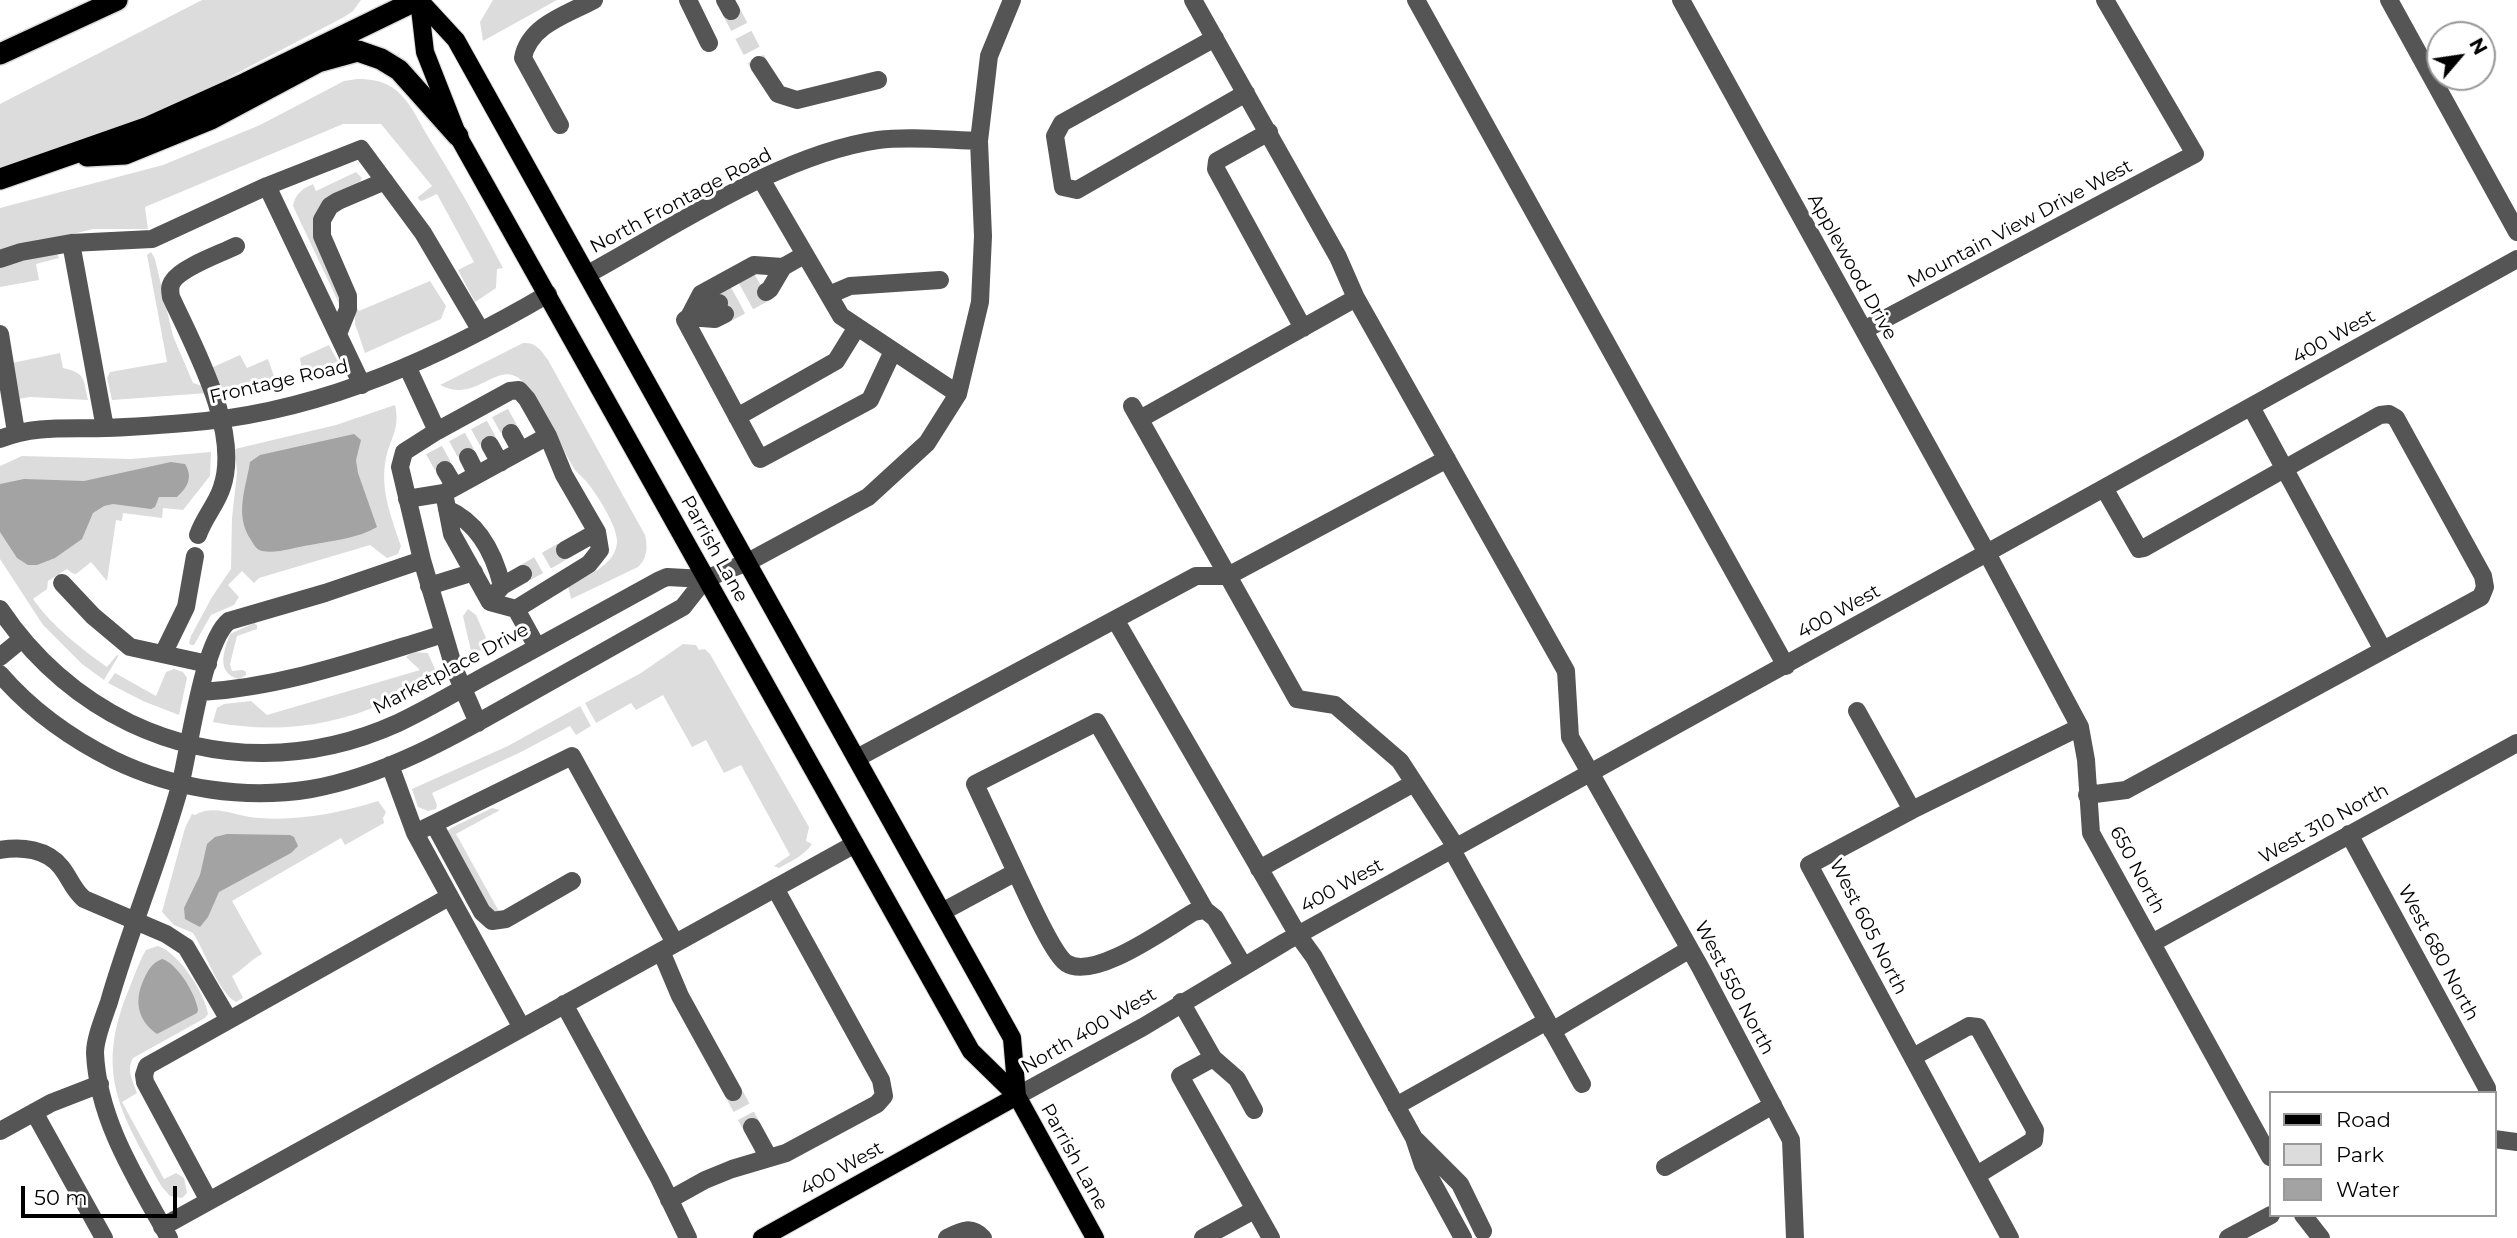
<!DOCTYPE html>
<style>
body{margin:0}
#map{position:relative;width:2517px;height:1238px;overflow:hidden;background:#fff;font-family:Montserrat,sans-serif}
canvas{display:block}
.legend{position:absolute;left:2269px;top:1091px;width:228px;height:126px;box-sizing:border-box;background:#fff;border:2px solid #999;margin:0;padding:9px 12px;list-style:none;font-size:21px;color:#000}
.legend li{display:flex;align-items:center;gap:14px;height:35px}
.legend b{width:35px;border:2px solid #999}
.north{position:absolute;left:2426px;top:21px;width:70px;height:70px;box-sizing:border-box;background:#fff;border:2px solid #999;border-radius:50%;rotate:61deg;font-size:19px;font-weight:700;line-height:28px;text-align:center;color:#000}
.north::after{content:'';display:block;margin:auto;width:24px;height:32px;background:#000;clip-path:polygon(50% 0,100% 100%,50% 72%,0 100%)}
.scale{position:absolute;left:21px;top:1186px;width:156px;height:32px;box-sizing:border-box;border:4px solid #000;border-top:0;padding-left:9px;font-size:21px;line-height:24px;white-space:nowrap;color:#000;-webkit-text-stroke:5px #fff;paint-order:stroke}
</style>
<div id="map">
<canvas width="2517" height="1238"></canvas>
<ul class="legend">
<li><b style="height:9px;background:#000"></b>Road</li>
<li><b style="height:19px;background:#dcdcdc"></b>Park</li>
<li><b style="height:19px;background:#a3a3a3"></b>Water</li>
</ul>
<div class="north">N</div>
<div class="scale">50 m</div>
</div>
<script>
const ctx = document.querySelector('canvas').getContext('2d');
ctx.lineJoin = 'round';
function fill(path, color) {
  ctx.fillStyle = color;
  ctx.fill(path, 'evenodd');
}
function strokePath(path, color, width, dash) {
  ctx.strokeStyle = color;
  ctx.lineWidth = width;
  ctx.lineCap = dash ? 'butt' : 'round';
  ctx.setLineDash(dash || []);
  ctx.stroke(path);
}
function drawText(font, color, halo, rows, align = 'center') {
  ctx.font = font + ' Montserrat,sans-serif';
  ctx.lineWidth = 6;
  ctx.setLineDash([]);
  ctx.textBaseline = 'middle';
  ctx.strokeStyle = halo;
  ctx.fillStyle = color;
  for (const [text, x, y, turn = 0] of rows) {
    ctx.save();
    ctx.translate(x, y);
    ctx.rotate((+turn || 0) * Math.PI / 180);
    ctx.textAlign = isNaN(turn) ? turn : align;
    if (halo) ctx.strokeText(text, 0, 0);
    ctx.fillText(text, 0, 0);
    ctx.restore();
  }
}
fill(new Path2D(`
 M202 0H361L353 11 344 17 220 82 136 121 0 167V104Z
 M493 0H557L483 41 480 22Z
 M357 79C372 79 385 81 397 91 412 104 420 124 430 140 456 182 480 224 503 268L497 269 496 288 475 302 458 270 474 262 437 194 422 201 419 200 418 197 432 186 381 124H343L145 207 148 229H93L0 252V208L163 165 260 125 344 81Z
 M356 172 362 178 359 183 328 199 332 268 343 312 293 206C295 194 302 189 313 184L316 191Z
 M151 252 155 259 173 336 193 383 205 387 208 393 112 400 107 378 110 372 167 362 147 255Z
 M57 253 59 258 36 264 39 280 0 287V266L3 264Z
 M430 281 446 306 441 319 365 353 355 324V304L359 311Z
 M523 343C536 342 541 350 548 360L645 535C648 547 647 559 638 567L571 599 568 586C586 576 616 565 617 542 618 528 598 496 589 485 585 479 579 475 575 470 561 448 536 385 515 376 493 366 474 403 440 385Z
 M329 345 338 362 302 372 300 358Z
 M60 353 63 368C86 373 83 379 88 400L30 397 18 399 12 363Z
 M240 355 247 368 268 359 275 379 219 391 211 368Z
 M395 405C401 431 388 440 385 464 381 493 392 519 401 546L398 554 387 558 370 545 259 578 254 583 242 571 228 585 239 597 234 605 211 615 194 645H191L189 643 191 636 212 597 231 569 232 518 237 473 235 449 336 425Z
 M211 452 210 476 183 510 163 508 162 518 123 513 122 521 116 520 107 581 91 562 76 574 72 573 67 569 48 581 47 589 33 599C53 627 79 647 107 667L116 656 119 655 104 680 82 664 43 625 0 559V466L22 456 131 459Z
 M468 609 476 615 489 645 472 655 463 616Z
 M254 623 257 625V629L237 636 230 664 232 671 243 670 246 672V675L239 679C215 673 224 651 230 634Z
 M683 644 696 645 699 650 705 649 710 654 809 827 806 841 812 844C804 856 791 861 779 868L774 866 790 855 741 765 724 773 706 740 692 747 663 695 636 710 631 703 596 723 585 703 641 673Z
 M412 652 428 653 437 674C419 683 402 695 384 703 329 728 270 733 213 722L217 708 224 704 251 701 267 715 420 670 406 657Z
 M174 669 183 672 187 678 179 715 143 701 108 683 115 673 156 696 166 672Z
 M580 706 591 726 576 735 570 726 521 752 432 793 437 805 436 809 428 811 418 807 412 789 508 746Z
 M378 801 386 812 383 818 384 823 345 845 341 838 232 901 262 954C250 960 244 969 232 976L243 998 236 1002C218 992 205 951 193 933L174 925 162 912 185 828 192 814 195 815C215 803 237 817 259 818 298 821 341 813 378 801Z
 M492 808 500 810 456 834 501 915 494 917 447 832 451 828Z
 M158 946C178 952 205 993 208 1014L205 1018 133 1058C126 1070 133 1081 137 1093L122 1102 164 1179 176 1173 184 1178 187 1193 182 1198 170 1196 162 1187C123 1117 94 1076 127 994 133 980 138 963 146 950Z`), '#dcdcdc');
fill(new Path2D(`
 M354 434 361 440 356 460 358 473 377 527C359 538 331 541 310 545 296 547 276 554 262 551 256 549 254 545 251 540 234 515 246 488 250 462L260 455Z
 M171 462 185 464C193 477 188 487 177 497H159L155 507 151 509 113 504 104 506 93 513 82 539 55 558 37 565H28L17 558 0 532V484L24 479 84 481Z
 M227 834 290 835 294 837 298 846 291 853 219 892 208 917 200 927 198 926 185 919 184 908 200 875 207 844 215 837Z
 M162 959C177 963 196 994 198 1010L197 1013 157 1034C137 1020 134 1000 144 979 148 970 152 963 162 959Z`), '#a3a3a3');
strokePath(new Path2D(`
 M731 11 759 65
 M719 303 760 280
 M725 314 766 292
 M500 413 511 433
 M479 425 490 445
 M457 437 468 457
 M434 450 445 470
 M523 574 565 550
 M733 1092 752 1127`), '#d9d9d9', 18, [18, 9]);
const major = new Path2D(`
 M419 0 425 52 458 136 971 1051 1017 1096 1095 1238
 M419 0 456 40 1012 1038 1017 1096
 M762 1238 1017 1096`);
const highway = new Path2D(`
 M0 54 117 0
 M87 156 125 154 211 119 318 62 358 51 381 59 399 70 458 136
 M0 179 146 128 246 83 417 0`);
strokePath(major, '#dbdbdb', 20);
strokePath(highway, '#dbdbdb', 24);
strokePath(new Path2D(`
 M688 0 709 43
 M725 0 731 11
 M1193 0 1338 257 1356 298 1566 671 1570 737 1700 967 1791 1140 1795 1238
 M1416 0 1786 666
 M1681 0 1987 553 2080 727 2086 760 2091 833 2270 1157
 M2389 0 2517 232
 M1215 38 1062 123 1055 136 1063 187 1077 190 1246 93
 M759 65 778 94 797 100 878 80
 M560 125 523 58C529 25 568 14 594 0
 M1269 132 1217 161 1216 169 1303 328
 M761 179 841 316 958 394
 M804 255 783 267 754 265 701 294 689 317 685 320 760 459 870 400 893 351
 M0 259 21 252 71 243
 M588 274C674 227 781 154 878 140 909 136 947 140 979 141
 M766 292 770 289 783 267
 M829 295 850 286 940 280
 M692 316 719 303
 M689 317 715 319 725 314
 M1864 330 2195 154 2105 0
 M0 334 16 432
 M338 334 348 309V296L322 236V220L330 206 338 201 385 181
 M407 366 437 431 404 452 400 467 422 560 454 668 478 723
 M362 385 267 186 361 149 423 233 481 331
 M2251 407 2383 650
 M737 417 836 361 857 327
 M1140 419 1356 298
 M105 428 71 243 152 239 267 186
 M437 431 510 391 519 390 527 399 548 436 564 475 597 532 600 550 589 564 516 609 537 647
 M511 433 521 451
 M0 439C34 425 69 429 105 428 138 427 173 424 206 421 329 408 442 356 548 294
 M490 445 500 463
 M468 457 477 475
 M1447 459 1228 576 1297 699 1335 705 1400 761 1456 847
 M445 470 455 487
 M407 499 444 493
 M447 509C479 523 494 553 502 586
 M198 535C204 517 217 504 222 487 241 431 194 347 171 297 170 291 169 286 173 281 182 267 220 254 236 246
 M565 550 597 532
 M62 583 93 616 130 647 208 664
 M429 586 474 572
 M495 594 502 586 523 574
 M0 609C33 658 77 697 130 723 216 764 312 762 398 723 432 707 464 687 496 670 551 640 605 610 660 580L667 577 705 579 748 562 868 497 927 443 958 394 980 302 983 236 979 141 989 56 1012 0
 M516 609 490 602 452 534 444 493 548 436
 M1116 621 1298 935 1314 957 1414 1138 1423 1165 1463 1238
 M163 654 186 607 195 556
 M0 657 22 639
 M0 674C31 710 72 739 114 760 174 789 245 800 311 789 384 776 453 737 516 701 572 670 627 638 683 607L705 579
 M201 692C285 687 364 658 444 634
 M1857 711 1912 810
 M857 758 1196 576H1228L1132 406
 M390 765 415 833 522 1028
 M2087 795 2126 790 2481 597 2485 587 2483 576 2396 418 2389 414 2380 415 2144 548 2139 549 2104 488
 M434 824 482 912 492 921 506 919 572 881
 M415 833 572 756 675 943
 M2349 834 2487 1088V1093
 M0 850C21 846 47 849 61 867 70 878 73 890 84 899L166 934 186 947 229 1020
 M1452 850 1582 1084
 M1259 869 1414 783
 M1016 872 975 784 1097 722 1205 910
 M942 912 1016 872C1025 891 1052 953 1066 963 1094 982 1169 926 1194 912L1205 910 1215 918 1243 965
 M2152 943 2517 743
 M661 951 680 996 733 1092
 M1181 1002 1213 1058 1237 1079 1254 1110
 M564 1004 659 1178 688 1238
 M1552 1031 1690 949
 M1913 1057 1969 1026 1978 1027 2035 1130 2034 1140 1977 1175
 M1213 1058 1180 1076 1271 1238
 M1017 1096 1143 1027 1285 942 2517 259
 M1396 1106 1547 1021
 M34 1112 104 1238
 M752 1127 769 1158
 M0 1131 51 1103 100 1084
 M2494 1139 2517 1142
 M1416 1140 1460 1184 1483 1231
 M1665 1167 1773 1105
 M669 1200 705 1180 732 1169 786 1153 877 1104 884 1096 881 1080 775 888
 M209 1201 145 1082 144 1075 147 1066 449 897
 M2303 1215 2321 1238
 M162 1227 855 844
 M169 1238C137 1180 98 1121 95 1053 95 1038 104 1017 109 1002 130 929 160 859 180 786 189 751 203 641 229 621L325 593 422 560
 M947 1238C961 1231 971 1225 983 1238
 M1203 1238 1254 1210
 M2010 1238 1809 865 1912 810 2080 727
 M2228 1238 2271 1215`), '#555', 18);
strokePath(major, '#000', 18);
strokePath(highway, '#000', 21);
drawText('19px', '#000', '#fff', [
 ["North Frontage Road",681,201,-28],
 ["Mountain View Drive West",2020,224,-28],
 ["Applewood Drive",1852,267,61],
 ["400 West",2334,337,-29],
 ["Frontage Road",279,382,-13],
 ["Parrish Lane",714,549,61],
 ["400 West",1839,612,-29],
 ["Marketplace Drive",451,669,-28],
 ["West 310 North",2324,824,-29],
 ["650 North",2137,870,62],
 ["400 West",1342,886,-29],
 ["West 605 North",1868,927,63],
 ["West 680 North",2438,953,62],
 ["West 550 North",1734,988,62],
 ["North 400 West",1089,1031,-30],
 ["Parrish Lane",1074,1157,61],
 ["400 West",842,1169,-29]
]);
</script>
